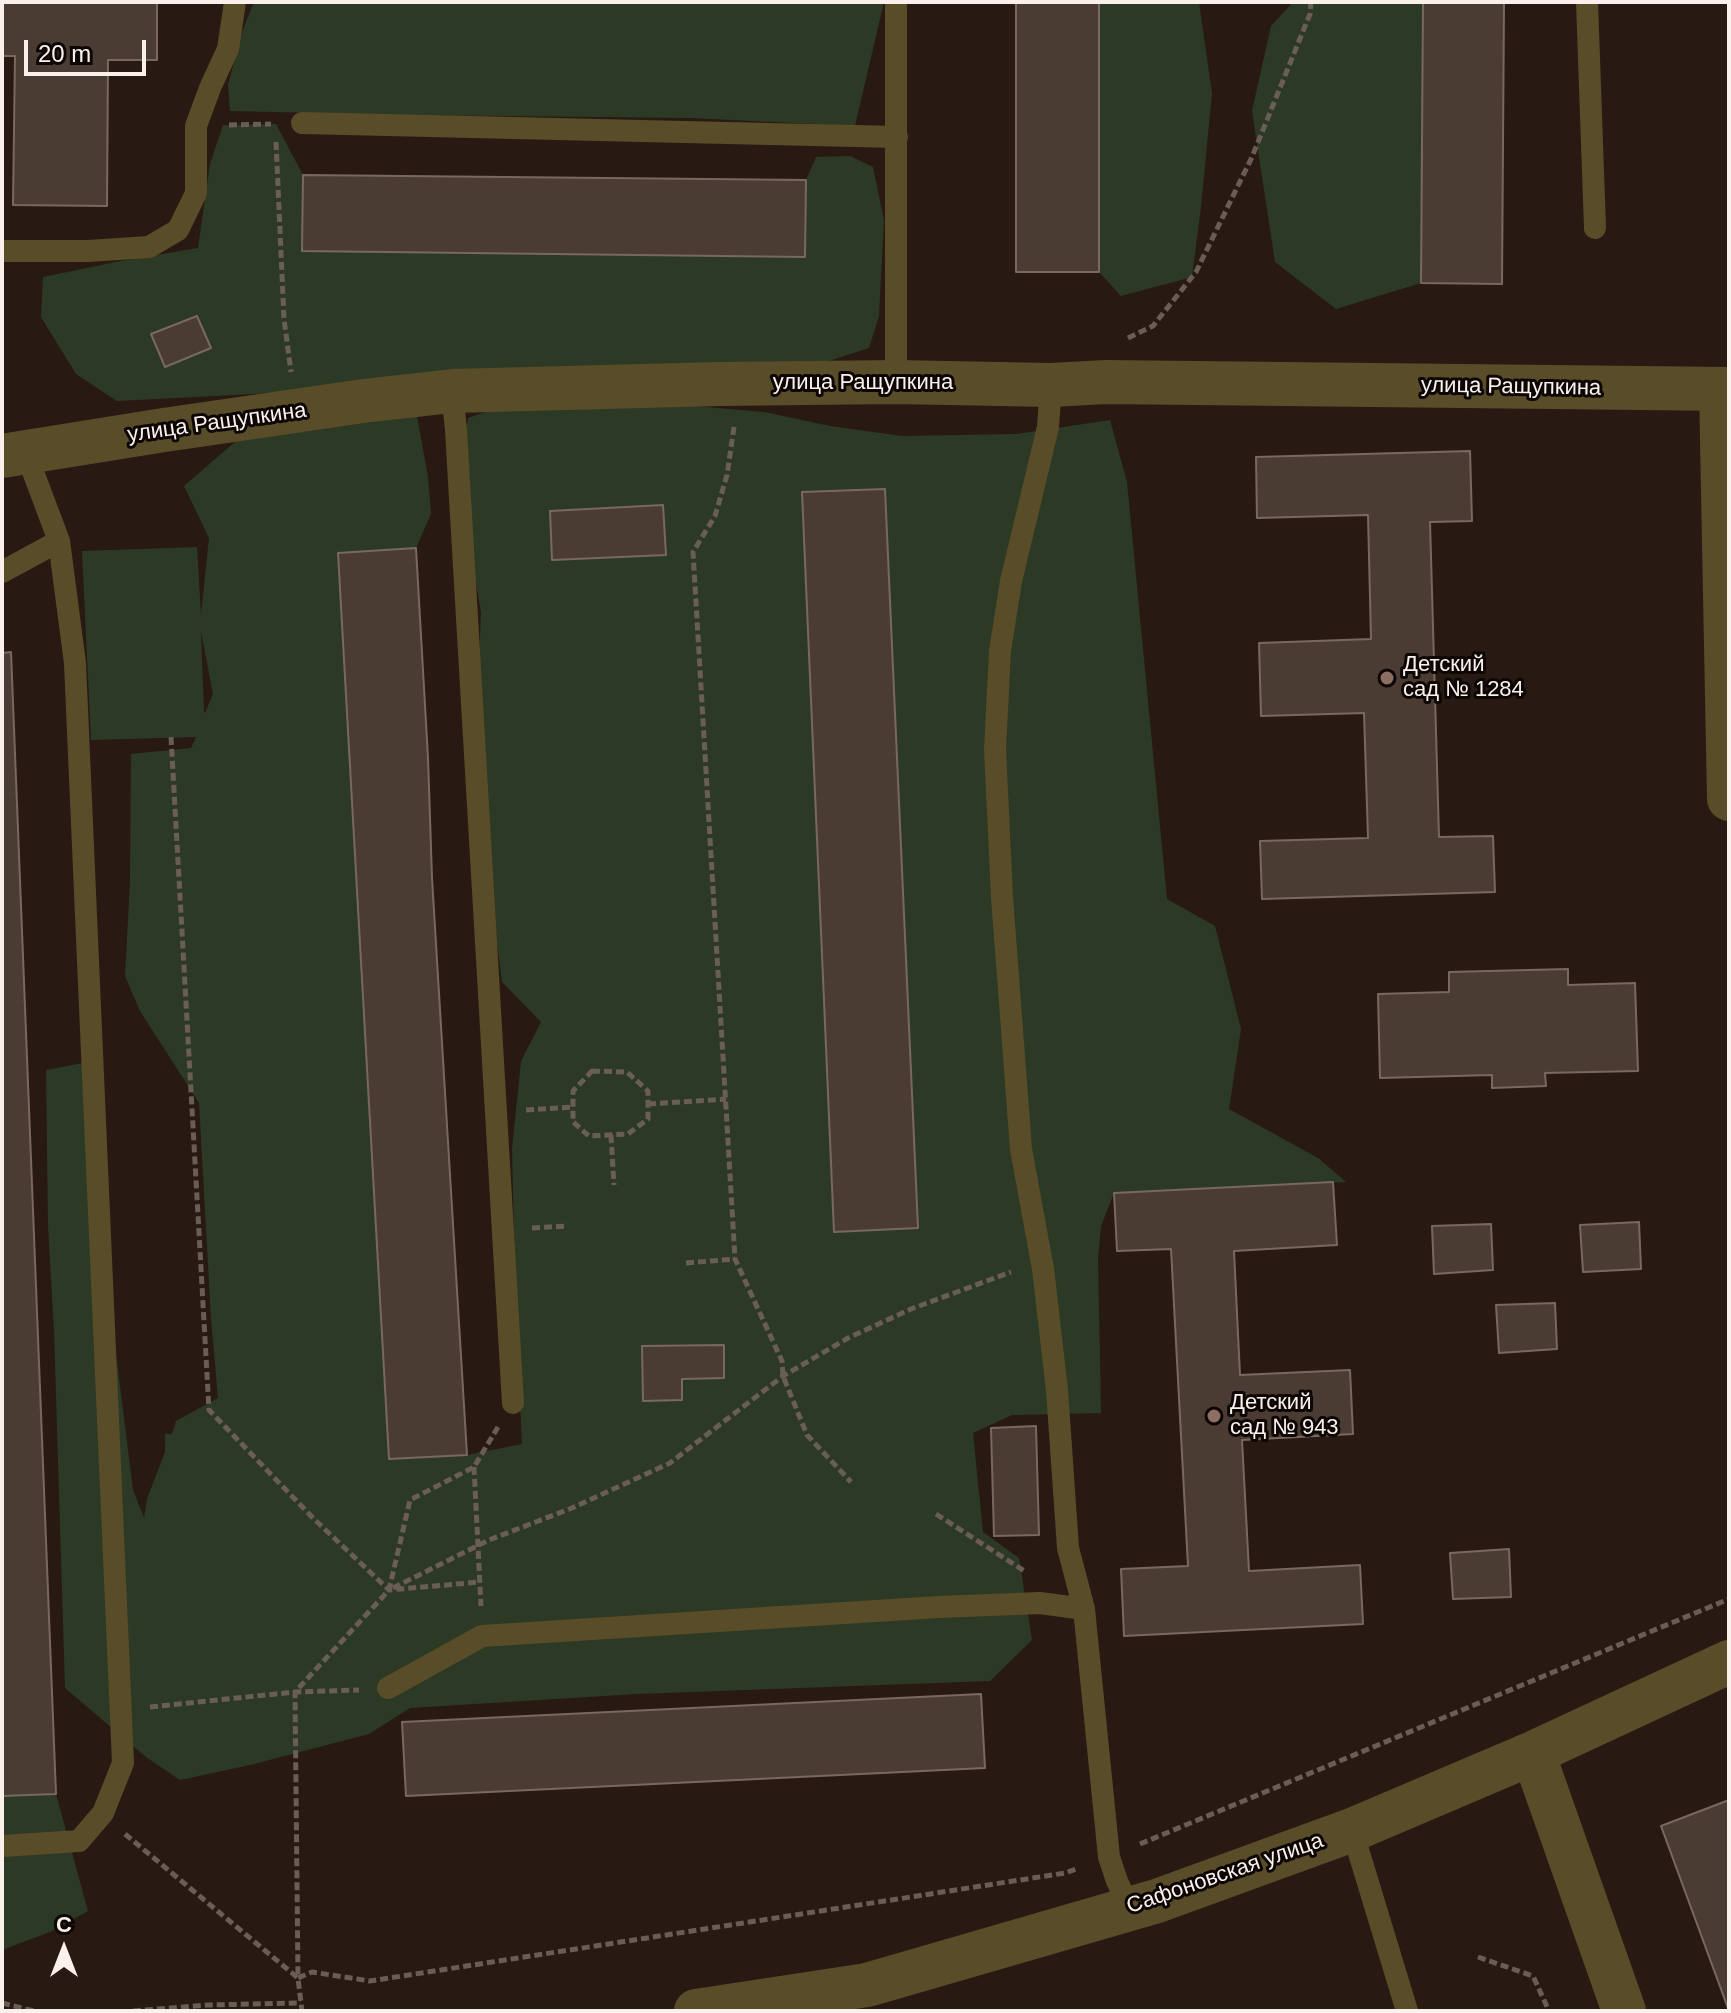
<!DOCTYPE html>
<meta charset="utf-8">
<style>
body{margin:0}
#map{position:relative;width:1731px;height:2013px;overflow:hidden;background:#281a12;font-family:Arial,sans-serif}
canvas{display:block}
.frame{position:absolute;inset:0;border:4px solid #fbf1ec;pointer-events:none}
.north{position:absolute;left:24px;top:1909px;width:80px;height:80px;-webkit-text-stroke:6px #0c0704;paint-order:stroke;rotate:0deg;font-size:22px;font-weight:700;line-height:32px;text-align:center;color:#fbf1ec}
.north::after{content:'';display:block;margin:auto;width:28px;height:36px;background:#fbf1ec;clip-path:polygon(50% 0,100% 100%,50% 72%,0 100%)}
.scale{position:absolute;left:24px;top:40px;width:122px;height:36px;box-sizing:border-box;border:4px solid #fbf1ec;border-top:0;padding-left:10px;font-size:24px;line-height:28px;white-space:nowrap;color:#fbf1ec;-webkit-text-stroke:6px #0c0704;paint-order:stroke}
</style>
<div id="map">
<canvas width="1731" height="2013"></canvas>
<div class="frame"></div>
<div class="north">С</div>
<div class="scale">20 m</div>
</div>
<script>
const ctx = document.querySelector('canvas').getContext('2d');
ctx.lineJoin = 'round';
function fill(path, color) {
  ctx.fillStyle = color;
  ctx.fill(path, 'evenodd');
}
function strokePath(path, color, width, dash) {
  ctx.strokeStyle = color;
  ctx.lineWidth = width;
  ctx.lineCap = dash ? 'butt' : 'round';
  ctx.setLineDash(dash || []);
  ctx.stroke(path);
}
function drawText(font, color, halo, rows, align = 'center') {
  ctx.font = font + ' Arial,sans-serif';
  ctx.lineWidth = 6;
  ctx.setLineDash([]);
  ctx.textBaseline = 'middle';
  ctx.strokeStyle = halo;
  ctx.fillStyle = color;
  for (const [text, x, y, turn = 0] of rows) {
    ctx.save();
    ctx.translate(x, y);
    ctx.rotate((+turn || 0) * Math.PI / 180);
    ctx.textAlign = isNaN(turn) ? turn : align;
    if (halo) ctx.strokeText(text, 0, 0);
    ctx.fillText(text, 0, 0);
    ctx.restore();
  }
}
fill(new Path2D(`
 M254 2H884L855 126 691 118 405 115 230 111 228 85 242 32Z
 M1099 2H1199L1212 93 1201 207 1192 277 1121 296 1099 272Z
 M1293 2H1423L1421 283 1336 309 1275 262 1252 111 1271 26Z
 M276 124 303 175V251L804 257 806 180 816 157 850 156 873 167 884 220 879 316 869 348 798 371 293 392 117 401 76 374 41 317 43 277 121 261 198 248 210 164 223 125Z
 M527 398 683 405 764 412 830 426 902 436 1017 434 1110 420 1127 482 1167 899 1215 926 1241 1029 1229 1109 1318 1158 1346 1182 1114 1193 1101 1226 1098 1259 1101 1413 1012 1415 973 1433 983 1532 1019 1558 1032 1640 990 1681 637 1694 410 1708 369 1734 250 1765 180 1780 146 1757 65 1688 54 1330 48 1227 46 1070 83 1063 111 1314 133 1490 144 1518 147 1499 165 1452V1434H172L176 1421 218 1398 211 1318 199 1103 140 1011 125 976 130 881 131 754 191 748 196 737 91 740 82 551 197 547 201 615 209 538 184 486 236 441 417 416 428 477 431 514 416 548 338 553 390 1459 467 1455 522 1444 516 1315 512 1149 521 1061 541 1022 502 982 477 787V705L481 612 459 485 468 418ZM885 489 918 1228 835 1232 802 492ZM201 632 213 694 205 713 204 712Z
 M56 1794 88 1911 50 1932 2 1950V1796Z`), '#2c3a25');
const building = new Path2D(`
 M2 2H157V60H108L107 206 13 205 15 56H2Z
 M1016 2H1099V272H1016Z
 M1423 2H1504L1502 284 1421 283Z
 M303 175 806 180 805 257 302 251Z
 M197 316 211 348 165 367 151 334Z
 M1470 451 1472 521 1430 522 1439 837 1493 836 1495 892 1262 899 1260 841 1368 838 1364 713 1261 716 1259 643 1371 639 1368 515 1257 518 1256 457Z
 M885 489 918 1228 834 1232 802 492Z
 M663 505 666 555 552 560 550 511Z
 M416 548 428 758 432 878 467 1455 389 1459 338 553Z
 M11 652 56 1794 2 1796V653Z
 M1568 969V985L1635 983 1638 1071 1545 1073 1546 1086 1492 1088V1075L1380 1078 1378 994 1449 992V972Z
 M1333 1182 1337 1245 1234 1251 1240 1375 1350 1370 1353 1434 1242 1440 1249 1571 1360 1565 1363 1624 1124 1636 1121 1569 1188 1566 1171 1249 1117 1251 1114 1193Z
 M1639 1222 1641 1269 1583 1272 1580 1225Z
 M1491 1224 1493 1270 1434 1274 1432 1226Z
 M1555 1303 1557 1349 1499 1353 1496 1305Z
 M724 1345V1378L682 1379V1400L643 1401 642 1346Z
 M1036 1426 1039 1535 994 1536 991 1428Z
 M1509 1549 1511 1597 1453 1599 1450 1553Z
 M981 1694 985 1768 406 1796 402 1722Z
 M1729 1800V2011L1661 1826Z`);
fill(building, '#4a3c33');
strokePath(building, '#79685f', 2);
strokePath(new Path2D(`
 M229 125 271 124
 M276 142 284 319 291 372
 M1128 338 1153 326 1196 272 1252 157 1310 14 1311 2
 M734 427 727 475 715 516 693 552 735 1259 782 1361 783 1376 807 1435 851 1482
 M171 737 209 1410 314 1519 389 1590 480 1582
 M592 1071 627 1072 648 1091V1119L628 1134 589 1136 573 1122V1091Z
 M648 1104 726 1099
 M526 1110 573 1107
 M611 1135 614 1185
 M532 1228 567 1226
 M686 1263 735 1259
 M498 1427 474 1467 410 1500 389 1590 295 1692 298 1978 312 1972 370 1981 1065 1873 1079 1868
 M474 1467 481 1606
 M936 1514 1026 1572
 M393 1588 489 1540 572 1508 670 1463 783 1376 848 1338 911 1309 1011 1272
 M150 1707 295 1692 359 1690
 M125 1834 298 1978 302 2011
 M1140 1844 1729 1599
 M1478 1957 1533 1976 1549 2011
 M2 2003 34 2011
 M133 2011 208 2005 301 2003`), '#6a5d56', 5, [8, 4]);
strokePath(new Path2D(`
 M1587 2 1595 228
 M302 123 897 137
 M2 251H88L149 247 178 230 196 193V126L210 88 228 49 235 2
 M896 382V2
 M1051 385 1048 427 1011 581 1000 651 995 749 1002 897 1021 1149 1043 1269 1057 1390 1068 1548 1084 1609 1109 1857 1117 1881 1129 1907
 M452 391 456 430 513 1403
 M26 453 59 541
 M2 572 59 541 75 663 123 1763 103 1813 79 1841 2 1846
 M388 1688 482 1636 939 1607 1040 1603 1084 1609
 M1352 1830 1407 2011`), '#594c29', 22);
strokePath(new Path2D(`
 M1721 389 1729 799
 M2 456 164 430 364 401 452 391 719 384 896 382 1051 385 1106 382 1729 389
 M1533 1753 1624 2011
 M696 2011 867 1985 1157 1901 1352 1830 1533 1753 1729 1662`), '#594c29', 44);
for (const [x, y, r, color] of [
 [1387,678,8,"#8d6e63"],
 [1214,1416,8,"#8d6e63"]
]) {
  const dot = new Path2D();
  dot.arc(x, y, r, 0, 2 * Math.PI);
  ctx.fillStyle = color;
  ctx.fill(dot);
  strokePath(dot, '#0c0704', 3);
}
drawText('22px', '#fbf1ec', '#0c0704', [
 ["улица Ращупкина",863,383],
 ["улица Ращупкина",1511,387,1],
 ["улица Ращупкина",217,423,-8],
 ["Сафоновская улица",1225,1874,-19]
]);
drawText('22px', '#fbf1ec', '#0c0704', [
 ["Детский",1403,665],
 ["сад № 1284",1403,690],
 ["Детский",1230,1403],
 ["сад № 943",1230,1428]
], 'left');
</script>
